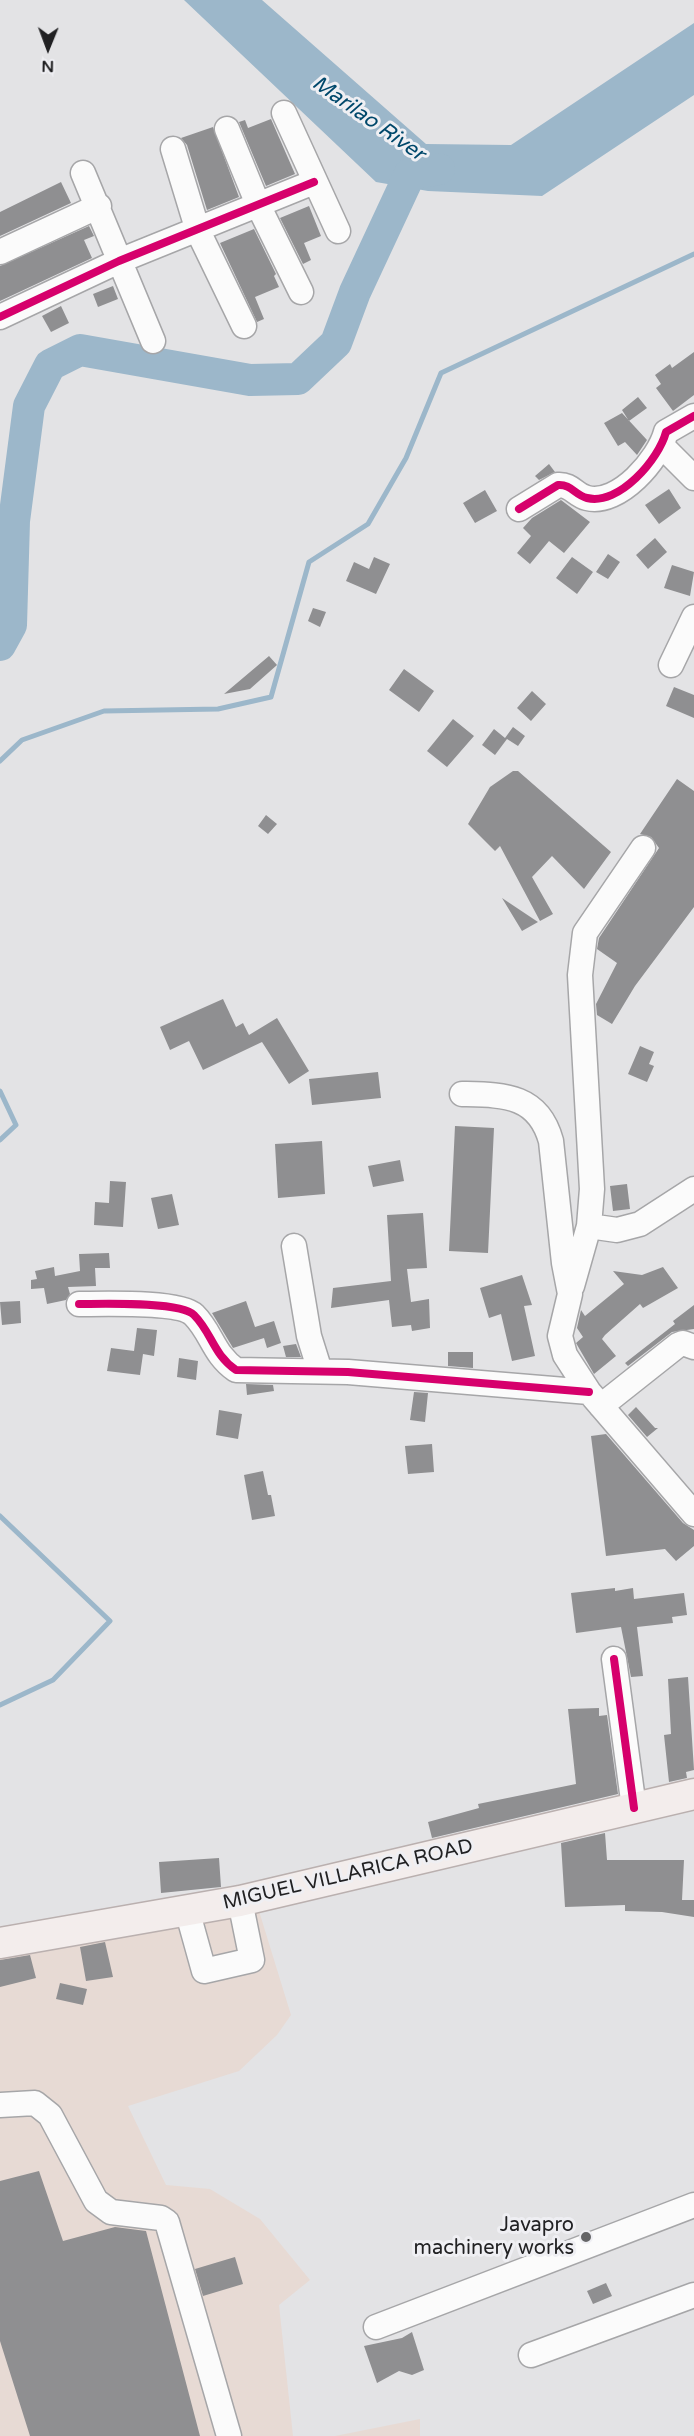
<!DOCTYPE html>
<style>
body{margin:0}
#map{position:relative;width:694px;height:2436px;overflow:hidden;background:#e3e3e5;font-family:"Varela Round",sans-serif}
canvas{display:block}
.north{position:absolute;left:18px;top:18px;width:60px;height:60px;-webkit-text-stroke:4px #efeff3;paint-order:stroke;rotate:181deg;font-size:16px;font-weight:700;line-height:24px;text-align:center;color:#212123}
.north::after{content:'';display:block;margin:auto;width:21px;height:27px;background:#212123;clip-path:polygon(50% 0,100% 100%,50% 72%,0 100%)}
</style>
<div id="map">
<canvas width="694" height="2436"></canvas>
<div class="north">N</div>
</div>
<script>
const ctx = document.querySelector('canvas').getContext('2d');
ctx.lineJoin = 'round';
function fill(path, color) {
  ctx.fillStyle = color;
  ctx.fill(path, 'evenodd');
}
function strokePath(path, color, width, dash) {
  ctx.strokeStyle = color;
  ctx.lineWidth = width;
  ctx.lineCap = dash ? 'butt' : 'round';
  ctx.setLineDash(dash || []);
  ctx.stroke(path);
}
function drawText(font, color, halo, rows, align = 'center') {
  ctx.font = font + ' "Varela Round",sans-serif';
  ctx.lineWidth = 6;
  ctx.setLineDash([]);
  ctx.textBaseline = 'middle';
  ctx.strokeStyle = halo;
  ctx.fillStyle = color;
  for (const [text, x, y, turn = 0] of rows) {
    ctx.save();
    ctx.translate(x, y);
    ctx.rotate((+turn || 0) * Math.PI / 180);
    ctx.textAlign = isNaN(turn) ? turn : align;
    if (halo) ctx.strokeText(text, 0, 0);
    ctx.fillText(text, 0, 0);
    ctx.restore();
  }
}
fill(new Path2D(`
 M259 1911 291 2015 277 2035 239 2071 128 2106 166 2185 210 2189 260 2219 310 2280 279 2305 293 2436H0V1955Z
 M420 2419V2436H335Z`), '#e7dad4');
fill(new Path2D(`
 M184 0H262L426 144 511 145 694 23V95L542 196 428 191 376 182Z`), '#9cb7ca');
strokePath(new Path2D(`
 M0 761 22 740 104 711 218 709 271 697 309 562 368 524 406 458 441 373 694 254
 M0 1091 16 1125 0 1140
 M0 1516 110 1621 53 1680 0 1705`), '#9cb7ca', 5);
strokePath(new Path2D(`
 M0 645 11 625 14 521 29 406 50 365 80 350 250 380 298 379 336 343 355 292 410 174 439 169`), '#9cb7ca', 32);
fill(new Path2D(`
 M271 119 295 174 266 186 239 122 245 120 248 128Z
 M213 127 239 197 207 210 187 145 181 138Z
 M61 182 71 203 0 236V212Z
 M309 206 321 236 304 243 311 260 303 264 280 218Z
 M89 226 94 236 84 240 92 258 0 301V266Z
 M254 229 276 274 274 276 279 287 255 297 264 319 257 322 220 243Z
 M113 286 118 299 98 307 93 294Z
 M61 306 69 323 51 332 42 316Z
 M694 352V395L673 411 656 388 661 384 655 375 670 364 672 368Z
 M638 397 647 408 629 421 622 410Z
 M622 413 647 440 637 455 625 442 618 446 604 423Z
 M549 464 555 472 539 480 535 476Z
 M669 489 681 508 659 524 645 505Z
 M485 490 497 511 475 523 463 503Z
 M561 500 590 522 564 553 549 541 530 564 517 553 531 536 523 528 532 518Z
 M655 538 667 552 648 569 636 555Z
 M608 554 620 562 608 579 596 572Z
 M374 557 390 564 376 594 346 581 354 562 369 569Z
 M572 557 593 572 577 594 556 578Z
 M672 565 694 572 690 596 664 588Z
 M313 608 326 612 320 627 308 621Z
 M269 656 277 665 250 689 224 694Z
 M404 669 434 691 419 712 389 690Z
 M674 687 694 695V718L666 706Z
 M532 691 546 704 531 721 517 708Z
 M453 719 474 736 447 767 427 751Z
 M513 727 525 736 518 746 507 739 495 755 482 745 494 729 505 738Z
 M513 771H518L611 852 584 889 552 856 532 877 553 914 540 921 500 846 495 851 468 824 490 787Z
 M677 779 694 791V907L635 986 612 1024 597 1015 596 1004 617 963 597 949 599 938 659 848 651 837 640 834Z
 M266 815 277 824 268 834 258 826Z
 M502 898 538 922 522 931Z
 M223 999 236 1027 243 1023 249 1035 277 1018 309 1071 289 1084 262 1042 203 1070 189 1041 170 1050 160 1027Z
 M640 1046 654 1052 649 1064 654 1066 647 1082 628 1074Z
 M378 1072 381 1098 312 1105 309 1079Z
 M455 1126 494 1128 488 1253 449 1251Z
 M322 1141 325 1194 278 1198 275 1144Z
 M400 1160 404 1181 373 1187 368 1166Z
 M110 1181 126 1182 123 1227 94 1225 95 1202 109 1203Z
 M627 1184 630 1209 613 1211 610 1186Z
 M172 1194 179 1225 158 1229 151 1198Z
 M423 1213 427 1268 407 1269 411 1302 429 1299 430 1328 412 1331 411 1325 392 1327 389 1300 331 1308 333 1288 391 1281 387 1215Z
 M109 1253 110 1268H95L96 1286 68 1287 70 1294 66 1300 47 1304 44 1288 31 1289V1280L37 1279 35 1271 54 1267 55 1276 80 1271 79 1254Z
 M663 1267 678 1288 643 1308 640 1304 605 1335 602 1339 616 1356 594 1374 576 1343 583 1337 577 1328 581 1310 585 1316 624 1284 613 1271 642 1275Z
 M522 1275 532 1305 524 1306 535 1356 512 1361 501 1314 489 1318 480 1288Z
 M20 1301 21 1323 2 1325 0 1302Z
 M246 1301 255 1327 274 1321 281 1343 267 1348 264 1338 233 1348 212 1313Z
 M694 1305V1329L672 1332 628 1366 625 1363 675 1324 673 1321Z
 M137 1328 157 1330 154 1356 143 1354 140 1375 107 1371 111 1348 134 1351Z
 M296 1344 301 1357H286L283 1346Z
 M448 1352H473V1368L448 1366Z
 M179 1358 198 1361 196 1380 177 1377Z
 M246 1384 273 1385 274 1391 247 1395Z
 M414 1392 428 1393 425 1422 410 1420Z
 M636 1407 655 1428H658L647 1437 628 1415Z
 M219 1410 242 1414 238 1439 216 1435Z
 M606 1434 683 1523 694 1530V1546L676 1561 665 1549 606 1556 591 1436Z
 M432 1444 434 1472 408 1474 405 1446Z
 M263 1471 268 1495H271L275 1516 252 1520 244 1475Z
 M615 1588V1591L633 1588 634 1599 684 1593 687 1615 672 1617 673 1623 637 1627 643 1676 631 1677 621 1627 576 1633 571 1593Z
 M688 1677 694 1770 686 1772 687 1778 669 1782 664 1735 671 1734 668 1679Z
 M599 1708V1716L607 1715 618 1794 432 1838 428 1822 479 1808 478 1804 576 1784 568 1709Z
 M605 1833 607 1860H684L682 1900H694V1917L662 1912 625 1911V1905L565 1907 561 1843Z
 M219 1858 221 1887 161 1893 159 1862Z
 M105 1942 113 1977 86 1981 80 1947Z
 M30 1955 36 1978 0 1987V1960Z
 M60 1983 87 1989 83 2005 56 1999Z
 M39 2171 63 2241 115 2227 146 2231 200 2436H30L0 2341V2181Z
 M235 2257 243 2284 203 2296 195 2269Z
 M606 2283 612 2296 593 2304 587 2291Z
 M412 2332 424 2370 412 2375 399 2371 377 2383 364 2346 402 2338Z`), '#8f8f91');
const minor = new Path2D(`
 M284 113 338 231
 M227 129 259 207 301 292
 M173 149 198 231 244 326
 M83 173 153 341
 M0 252 99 206
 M0 317 119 261 314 182
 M662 446 694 478
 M519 509 558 485C571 484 575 495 587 498 619 506 659 459 666 432L694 416
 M671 665 694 617
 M462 1094C503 1095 538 1094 551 1141L564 1263 570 1294 560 1336 565 1355 589 1392 694 1514
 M589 1226 617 1230 640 1224 694 1189
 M294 1246 309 1336 320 1371
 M572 1286 589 1226 592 1189 580 975 585 933 643 848
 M79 1304C101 1304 180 1301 194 1315 212 1333 213 1354 236 1370L348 1372 589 1392
 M601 1406 678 1345 683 1343 694 1347
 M614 1659 634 1808
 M187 1910 204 1971 252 1960 240 1901
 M0 2105 35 2103 50 2115 96 2201 111 2212 161 2218 167 2222 229 2436
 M376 2327 694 2205
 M531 2355 694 2295`);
const major = new Path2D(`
 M0 1943 240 1901 694 1794`);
strokePath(minor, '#a6a6a8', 27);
strokePath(major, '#bab0af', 33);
strokePath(minor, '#fbfbfb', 24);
strokePath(major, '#f3edec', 30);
strokePath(new Path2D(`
 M0 317 119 261 314 182
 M519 509 558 485C571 484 575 495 587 498 619 506 659 459 666 432L694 416
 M79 1304C101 1304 180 1301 194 1315 212 1333 213 1354 236 1370L348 1372 589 1392
 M614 1659 634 1808`), '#d6006c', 8);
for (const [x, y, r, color] of [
 [586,2237,6,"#656567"]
]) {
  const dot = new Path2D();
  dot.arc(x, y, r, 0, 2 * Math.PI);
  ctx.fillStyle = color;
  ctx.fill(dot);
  strokePath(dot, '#efeff3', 2);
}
drawText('20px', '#212123', '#efeff3', [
 ["MIGUEL VILLARICA ROAD",348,1875,-13]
]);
drawText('20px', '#212123', '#efeff3', [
 ["Javapro",574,2226],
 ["machinery works",574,2249]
], 'right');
drawText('italic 21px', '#00486b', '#efeff3', [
 ["Marilao River",368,119,35]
]);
</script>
